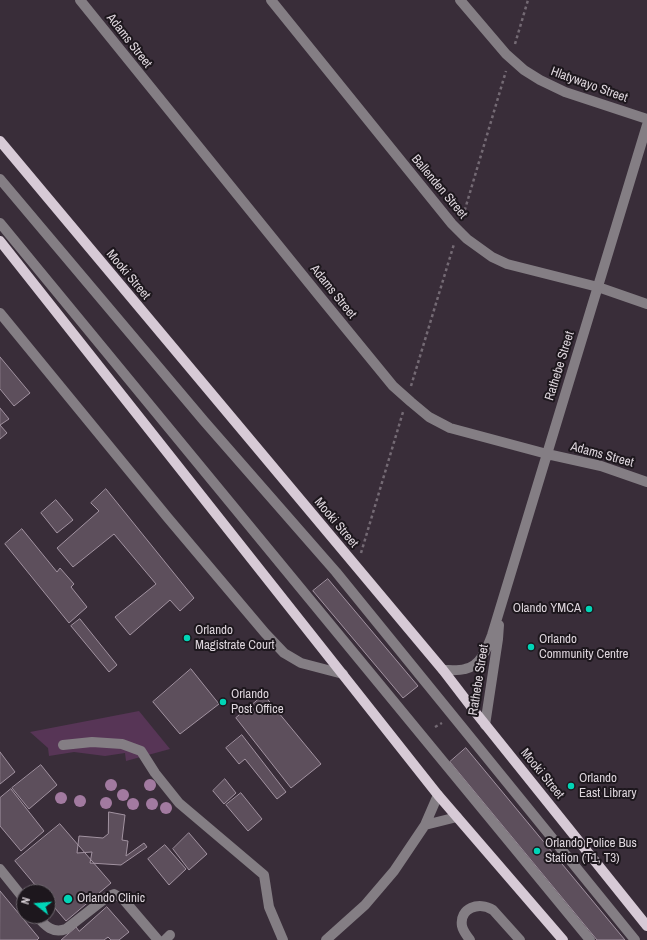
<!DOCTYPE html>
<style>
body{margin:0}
#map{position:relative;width:647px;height:940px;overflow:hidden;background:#392d39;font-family:"Archivo Narrow",sans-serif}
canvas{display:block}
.north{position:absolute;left:16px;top:884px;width:40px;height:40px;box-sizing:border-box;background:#1d171d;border:1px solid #6a636a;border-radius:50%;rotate:287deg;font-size:11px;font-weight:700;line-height:16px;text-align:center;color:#ded6dd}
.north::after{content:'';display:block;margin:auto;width:14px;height:18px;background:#01d5b7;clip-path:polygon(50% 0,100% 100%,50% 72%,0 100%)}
</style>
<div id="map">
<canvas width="647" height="940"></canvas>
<div class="north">N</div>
</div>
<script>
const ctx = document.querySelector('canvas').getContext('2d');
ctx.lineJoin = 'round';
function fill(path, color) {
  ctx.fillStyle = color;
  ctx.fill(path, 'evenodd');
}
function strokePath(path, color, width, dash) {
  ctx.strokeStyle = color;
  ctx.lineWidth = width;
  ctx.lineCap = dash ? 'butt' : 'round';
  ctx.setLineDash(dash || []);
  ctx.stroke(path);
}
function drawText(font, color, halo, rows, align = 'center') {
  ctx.font = font + ' "Archivo Narrow",sans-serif';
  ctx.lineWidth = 4;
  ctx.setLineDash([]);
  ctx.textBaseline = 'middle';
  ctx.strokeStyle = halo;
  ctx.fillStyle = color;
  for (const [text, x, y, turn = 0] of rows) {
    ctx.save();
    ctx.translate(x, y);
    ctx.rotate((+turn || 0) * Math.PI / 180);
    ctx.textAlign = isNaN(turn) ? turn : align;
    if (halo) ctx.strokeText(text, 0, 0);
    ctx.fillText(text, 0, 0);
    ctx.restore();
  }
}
fill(new Path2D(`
 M139 711 170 749 126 761 125 753 105 756 74 752 49 756 48 748 30 732Z`), '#573556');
const building = new Path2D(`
 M0 357 30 393 14 406 0 389Z
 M0 408 9 419 0 425 7 433 0 439Z
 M106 489 194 598 180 611 170 600 130 635 115 617 156 584 114 534 73 567 57 548 99 511 91 503Z
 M56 500 73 520 57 533 41 513Z
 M22 529 57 572 60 568 74 584 71 587 87 607 69 623 5 544Z
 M328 579 418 686 403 698 313 591Z
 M80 619 117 665 109 672 71 626Z
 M191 669 219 704 180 734 153 702Z
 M264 695 321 764 291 788 236 718Z
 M242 735 286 792 277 799 245 759 239 764 226 748Z
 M466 748 625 940H597L450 762Z
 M0 752 15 772 0 784Z
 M41 765 57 785 29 809 12 788Z
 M225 779 236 793 224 804 213 791Z
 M11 789 44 831 21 851 0 826V798Z
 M241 793 262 819 248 831 226 805Z
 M109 812 125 815 122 840 128 841 126 856 144 843 147 847 121 865 90 863 92 852 77 853 79 836 103 838 108 834Z
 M60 824 111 883 66 921 48 900V892H41L15 861Z
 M189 833 207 854 189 870 173 849Z
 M165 845 186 869 169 885 148 859Z
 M0 891 39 938 37 940H0Z
 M107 907 129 932 119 940H111L108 937 104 940H61L76 927 79 931Z`);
fill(building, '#5d4f5c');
strokePath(building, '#a293a1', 1);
strokePath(new Path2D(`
 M515 44 528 0
 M463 216 506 71
 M411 386 454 244
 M361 553 403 412
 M435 727 442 723`), '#746a74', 2.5, [3, 3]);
strokePath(new Path2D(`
 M80 0 321 298 393 386 411 402 429 417 450 428 547 454 601 466 647 482
 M271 0 452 224 467 239 492 257 507 264 598 287 647 304
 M460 0 506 54 524 70 540 80 565 92 647 119
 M0 179 204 421 336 572 635 940
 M0 223 590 940
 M0 313 168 518 265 633 284 653 301 663 343 674
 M443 670C450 670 458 671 465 669 481 666 487 648 492 635L647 125
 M485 725 498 639 499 625
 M63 745 92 742 122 744 141 751 155 773 179 803 264 875 269 907 283 940
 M425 825 457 817
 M0 869 24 899
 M37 916C45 926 53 934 66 929L107 897 114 894 123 899 158 940
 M165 940 170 935
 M326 940 365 905 394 871 425 825 438 795
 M470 940C467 936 463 931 462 926 459 908 479 901 493 910L520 940`), '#847e84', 10);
strokePath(new Path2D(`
 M0 141 443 670 476 713 647 926
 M0 241 438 795 563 940`), '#d7cad6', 10);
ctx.fillStyle = '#a27aa0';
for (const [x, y] of [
 [111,785],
 [150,785],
 [123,795],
 [61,798],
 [80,801],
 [106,803],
 [133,804],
 [152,804],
 [166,808]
]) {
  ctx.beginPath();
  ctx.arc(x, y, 6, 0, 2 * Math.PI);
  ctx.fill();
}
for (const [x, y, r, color] of [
 [589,609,4,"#01d5b7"],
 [187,638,4,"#01d5b7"],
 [531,647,4,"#01d5b7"],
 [223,702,4,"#01d5b7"],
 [571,786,4,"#01d5b7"],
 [537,851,4,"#01d5b7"],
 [68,899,5,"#01d5b7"]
]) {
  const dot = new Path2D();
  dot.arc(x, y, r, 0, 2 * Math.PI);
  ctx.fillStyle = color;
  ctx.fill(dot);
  strokePath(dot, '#1d171d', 1.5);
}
drawText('13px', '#ded6dd', '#1d171d', [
 ["Adams Street",129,41,52],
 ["Hlatywayo Street",589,85,20],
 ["Ballenden Street",439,187,50],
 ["Mooki Street",128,275,50],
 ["Adams Street",333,292,51],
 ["Rathebe Street",560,366,-73],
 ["Adams Street",602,455,15],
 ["Mooki Street",336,523,50],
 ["Rathebe Street",479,680,-81],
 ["Mooki Street",542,774,51]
]);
drawText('13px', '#ded6dd', '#1d171d', [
 ["Olando YMCA",581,609,"right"],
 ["Orlando",195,631],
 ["Magistrate Court",195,646],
 ["Orlando",539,640],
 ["Community Centre",539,655],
 ["Orlando",231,695],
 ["Post Office",231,710],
 ["Orlando",579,779],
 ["East Library",579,794],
 ["Orlando Police Bus",545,844],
 ["Station (T1, T3)",545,859],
 ["Orlando Clinic",77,899]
], 'left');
</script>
